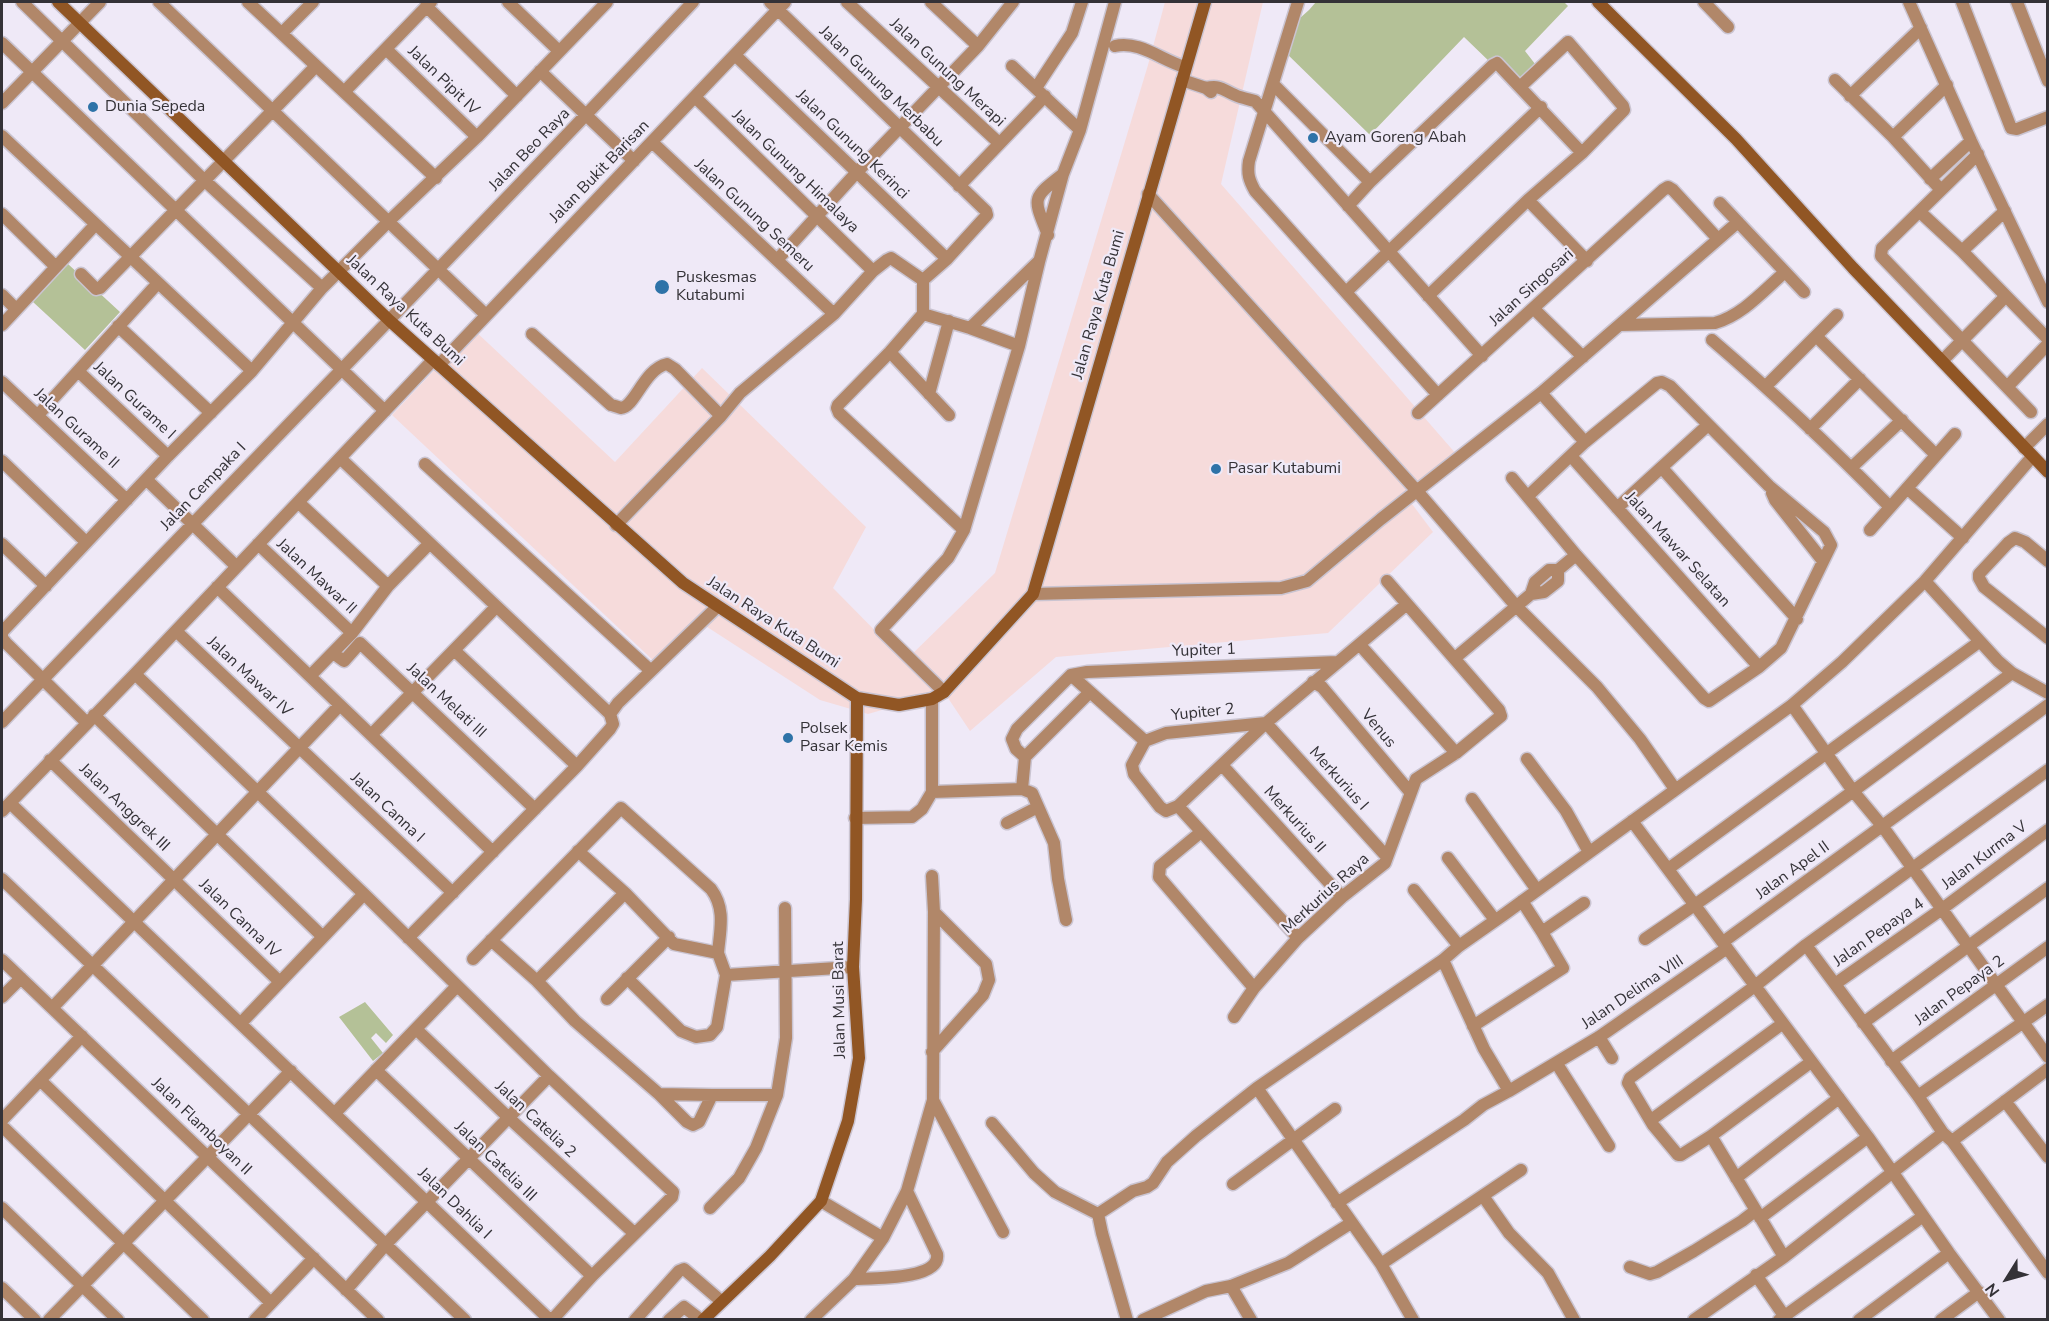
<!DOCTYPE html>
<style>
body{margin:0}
#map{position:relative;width:2049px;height:1321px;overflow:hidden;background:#efe9f7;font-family:"Nunito Sans",sans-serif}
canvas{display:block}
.frame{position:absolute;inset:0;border:3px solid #343237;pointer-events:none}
.north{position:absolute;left:1977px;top:1249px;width:60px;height:60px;-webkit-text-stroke:4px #efe9f7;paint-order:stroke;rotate:233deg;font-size:16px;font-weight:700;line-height:24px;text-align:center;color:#343237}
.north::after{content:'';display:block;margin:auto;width:21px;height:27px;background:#343237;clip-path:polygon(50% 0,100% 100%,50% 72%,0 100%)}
</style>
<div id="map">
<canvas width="2049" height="1321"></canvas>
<div class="frame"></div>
<div class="north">N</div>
</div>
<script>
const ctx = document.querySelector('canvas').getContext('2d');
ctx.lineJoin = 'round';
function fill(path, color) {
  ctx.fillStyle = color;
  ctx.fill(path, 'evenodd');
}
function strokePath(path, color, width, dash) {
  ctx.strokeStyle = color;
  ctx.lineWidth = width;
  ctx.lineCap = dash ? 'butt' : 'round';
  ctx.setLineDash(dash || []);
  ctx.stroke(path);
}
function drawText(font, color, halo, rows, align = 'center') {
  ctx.font = font + ' "Nunito Sans",sans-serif';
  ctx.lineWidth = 4.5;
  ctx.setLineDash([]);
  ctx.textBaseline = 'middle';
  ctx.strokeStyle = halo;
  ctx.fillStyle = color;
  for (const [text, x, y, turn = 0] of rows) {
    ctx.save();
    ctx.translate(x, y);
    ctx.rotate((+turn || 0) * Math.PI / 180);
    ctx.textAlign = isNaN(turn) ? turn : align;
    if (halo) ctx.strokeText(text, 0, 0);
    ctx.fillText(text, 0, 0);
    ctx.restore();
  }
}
fill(new Path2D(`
 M1165 2H1263L1221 184 1457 455 1409 500 1433 532 1328 633 1056 657 970 731 944 692 868 714 820 700 701 623 657 664 392 415 473 329 615 462 702 368 866 527 833 588 905 661 995 573 1148 65Z`), '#f6dbdb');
fill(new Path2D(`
 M1316 2H1564L1568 6 1525 51 1539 69 1521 86 1493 65 1464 37 1370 135 1283 50 1291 26 1309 10Z
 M68 264 120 312 85 350 33 302Z
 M365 1002 393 1035 386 1043 376 1033 371 1038 383 1053 373 1061 339 1017Z`), '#b4c197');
const street = new Path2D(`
 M22 2 204 180 322 288
 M159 2 486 315
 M248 2 436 178
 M508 2 559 51
 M847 2 999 143
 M931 2 978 46
 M1298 2 1249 161C1247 174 1249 180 1255 191L1438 395
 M1704 2 1728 27
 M1909 2 1971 141 2048 302
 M1962 2 2011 128 2017 129 2048 117
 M2017 2 2048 81
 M426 6 517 96
 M282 33 313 2
 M2 43 385 411
 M1115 46C1139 40 1163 61 1185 67
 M386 49 477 137
 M735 55 947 259
 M1012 66 1080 130
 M540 71 634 161
 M1182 80 1206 88 1211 92
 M1835 80 1893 137 1941 190
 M1273 84 1370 182
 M1036 88 1072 33 1082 2
 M1206 88C1221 85 1223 90 1235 95 1241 98 1248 99 1255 101L1482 356
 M344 92 431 2
 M1850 96 1921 28
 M695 97 873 271
 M2 103 100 2
 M2 136 252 371
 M1893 137 1947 85
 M652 142 834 314
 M1978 154 1882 248 1881 256 2031 412
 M1930 179 1971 141
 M959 186 1045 96
 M1148 194 1417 491 1516 606 1597 687 1640 739 1675 789
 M1528 200 1587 261
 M1720 203 1804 292
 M1348 206 1370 182 1493 65 1497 63 1582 153
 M1920 212 1962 251 2048 339
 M2 214 56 267
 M1048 235C1033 197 1031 199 1063 174
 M1962 251 2005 211
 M777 260 857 172 978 46 1013 2
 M81 274 96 289 100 288 316 66
 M1346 292 1541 107
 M2 295 16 309
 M1428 296 1528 200 1582 153 1624 110 1623 106 1568 42 1521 86
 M1534 309 1583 357
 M923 314V280
 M2 325 95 225
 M1620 325 1715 323C1743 315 1763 291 1785 272
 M118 326 211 413
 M970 328 1038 262
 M532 334 611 405C612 405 621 408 621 408 635 407 644 369 667 364L675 369 721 416
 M1816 336 1936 455
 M1712 340C1774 393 1833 449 1890 507
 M890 352 949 415
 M1942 361 2005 297
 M439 365 785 2
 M78 371 168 456
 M2 382 127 500
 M1766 386 1837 315
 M2008 386 2048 344
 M1541 393 1585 442
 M929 394 949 321
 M1418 413 1663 190 1668 187 1673 190 1718 239
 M38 415 158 283
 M1810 429 1860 379
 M2024 448 2048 424
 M1571 456 1759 667
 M340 458 610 714
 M2 461 86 542
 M425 464 650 670
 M1852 467 1902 420
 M1662 468 1797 619
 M1512 478 1576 555 1704 698 1709 701 1759 667 1781 648 1831 545 1824 532 1769 486 1670 386 1662 382 1657 383 1585 442 1528 496
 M147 480 236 566
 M1907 488 1963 538
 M1772 493 1775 500 1823 561
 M298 502 388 586
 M1617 508 1708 425
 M616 525 721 416 740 393 834 314 873 271 887 260 891 258 923 280 947 259 987 215 986 211 770 2
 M964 530 839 413 837 408 838 405 890 352 923 314 970 328 1019 346
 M1870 530 1955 434
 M2 544 46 586
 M258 544 352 633
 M2048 561 2025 542 2015 538 2008 543 1979 574V578L1984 587 2048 638
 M1925 581 1998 661 2012 673 2048 693
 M217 587 493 852
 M1033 594 1281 588 1307 581 1381 519 1541 393 1738 222
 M1531 594 1544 592 1558 581V570
 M2 631V638L6 643 87 723
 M176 631 453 893
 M2 632 168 456 252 371 322 288 389 221 477 137 607 2
 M1360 645 1456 753
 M454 650 577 766
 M333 653 344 661 360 643 535 809
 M1455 658 1531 594 1535 582 1549 570H1558L1576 555
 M135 674 364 894 549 1076 673 1192 672 1197 592 1276 552 1320
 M1071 675 1087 672 1337 662
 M1071 675 1145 741
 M310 676 352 633 388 586 429 544
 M1313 682 1322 687 1410 792
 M944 692 881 630 948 558 964 530 1019 346 1039 262 1063 174 1080 130 1115 2
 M1792 705 1853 791 1883 827 2048 1057
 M94 715 323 937
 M2 722C232 482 465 244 693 2
 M371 735 496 607
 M1145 741 1132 765 1134 774 1160 807 1166 811 1178 806 1266 723 1407 604
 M1145 741 1166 733 1266 723 1387 857
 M1025 757 1016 749 1012 739 1017 729 1071 675
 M1527 759 1566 811 1589 852
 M50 760 280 982
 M1222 765 1342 897
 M1022 789 1025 757 1089 693
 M932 792 1022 789 1032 793 1054 843 1058 879 1066 920
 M1472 799 1537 890
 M10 803 550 1320
 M1178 806 1298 938
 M2 811 135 674 433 360
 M855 818 912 817 922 809 932 792V699
 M1632 821 1868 1137 1949 1253 1999 1320
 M1007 823 1038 807
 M1201 832 1160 866 1159 877 1254 988
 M578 851 625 893 674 944 718 953 726 975 717 1027 710 1035 696 1037 681 1031 627 978
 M1448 858 1495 920
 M1668 869 1979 642
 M2 879 465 1320
 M1414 890 1459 946
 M1522 901 1542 932 1584 903
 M408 938 577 766 610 729 613 724 610 714 618 703 717 607
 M1645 939C1771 854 1891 763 2012 673
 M491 940 537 981 575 1021 659 1094 687 1122 693 1125 699 1122 712 1095 659 1094
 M1723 942 2048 705
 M1806 945 1918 1096 1943 1133 1952 1141 2048 1273
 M473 959 621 808 711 889C726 909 720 930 718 953
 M2 960 378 1320
 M1443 960 1484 1049 1509 1091 1599 1037 1727 948
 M726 975 853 967
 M537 981 625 893
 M1835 984 1942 909 2048 830
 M2 997 21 978
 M607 999 669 937
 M53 1007 340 705
 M1234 1017 1254 988 1298 938 1342 897 1385 863 1416 779 1456 753 1501 716 1499 710 1387 581
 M241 1023 364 894
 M1863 1023 2048 888
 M1473 1026 1563 968 1542 932
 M416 1029 509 1118 634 1233
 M1599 1037 1612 1058
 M932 1052 983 995 989 980 986 964 934 912
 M1891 1061 2048 947
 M1557 1064 1609 1146
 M376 1070 592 1276
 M40 1080 271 1303
 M1257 1088 1381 1264 1413 1320
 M712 1095H777L786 1038 785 908
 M1918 1096 2048 1005
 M933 1100 1003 1232
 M2005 1101 2048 1157
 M335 1113 457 986
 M2 1120 82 1036
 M1651 1120 1782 1024
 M992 1123 1034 1173 1055 1192 1098 1214
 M2 1126 203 1320
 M1711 1136 1811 1062
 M1952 1141 2048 1069
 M1736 1178 1839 1098
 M1233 1184 1335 1109
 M1483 1196 1509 1233 1548 1273 1574 1320
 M821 1201 883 1238
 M1337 1203 1464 1120 1483 1105 1509 1091
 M2 1208 118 1320
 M710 1208 739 1178 756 1148 777 1095
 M1098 1214 1133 1191 1147 1187 1153 1183 1167 1162 1196 1136 1257 1088 1443 960 1459 946 1506 913 1792 705 1842 662 1925 581 2032 457
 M1098 1214 1102 1233 1127 1320
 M1760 1218 1868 1137
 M1784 1257 1711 1136 1681 1155H1678L1653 1125 1628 1083 1630 1078 1755 986 1806 945 2048 770
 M1381 1264 1521 1170
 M1630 1267 1650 1274 1657 1272 1694 1251 1742 1221 1755 1211
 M1756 1275 1787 1320
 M854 1279C872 1278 941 1280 937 1254L907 1191
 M1231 1286 1251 1320
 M2 1288 35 1320
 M346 1290 386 1244 549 1076
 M49 1320 291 1071
 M255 1320 314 1258
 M635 1320 679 1271 684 1269 721 1301
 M669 1320 684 1307 701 1320
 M811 1320 854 1279 883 1238 907 1191 933 1100 934 912 932 876
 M1143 1320 1206 1291 1231 1286 1288 1263 1351 1223
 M1694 1320 1784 1257 1943 1133
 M1779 1320 1922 1217
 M1859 1320 1949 1253
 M1941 1320 1979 1292`);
const secondary = new Path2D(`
 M58 2 390 321 683 583 857 698 899 705 932 699 944 692 1033 594 1205 2
 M1598 2 1736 139 1853 268 2048 472
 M703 1320 770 1256 821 1201 848 1121 859 1058 853 967 856 899 857 698`);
strokePath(street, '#cac4d1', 15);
strokePath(secondary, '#cac4d1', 15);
strokePath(street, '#b18769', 12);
strokePath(secondary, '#915624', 12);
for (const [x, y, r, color] of [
 [93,107,6,"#2e73a8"],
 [1313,138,6,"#2e73a8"],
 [662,287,8,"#2e73a8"],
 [1216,469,6,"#2e73a8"],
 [788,738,6,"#2e73a8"]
]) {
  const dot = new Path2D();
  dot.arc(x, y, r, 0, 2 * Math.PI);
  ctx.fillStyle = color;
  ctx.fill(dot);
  strokePath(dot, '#efe9f7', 2);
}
drawText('16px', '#343237', '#efe9f7', [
 ["Jalan Gunung Merapi",947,73,43],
 ["Jalan Pipit IV",443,81,44],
 ["Jalan Gunung Merbabu",881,87,44],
 ["Jalan Gunung Kerinci",852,145,44],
 ["Jalan Beo Raya",530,150,-46],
 ["Jalan Bukit Barisan",600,172,-46],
 ["Jalan Gunung Himalaya",795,172,44],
 ["Jalan Gunung Semeru",754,216,43],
 ["Jalan Singosari",1532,288,-42],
 ["Jalan Raya Kuta Bumi",1099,305,-74],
 ["Jalan Raya Kuta Bumi",405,311,43],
 ["Jalan Gurame I",134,401,43],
 ["Jalan Gurame II",76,429,43],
 ["Jalan Cempaka I",204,487,-46],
 ["Jalan Mawar Selatan",1677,550,48],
 ["Jalan Mawar II",316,577,43],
 ["Jalan Raya Kuta Bumi",773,623,33],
 ["Yupiter 1",1204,651,-2],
 ["Jalan Mawar IV",249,677,43],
 ["Jalan Melati III",446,701,43],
 ["Yupiter 2",1203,713,-6],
 ["Venus",1378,729,50],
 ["Merkurius I",1338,779,48],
 ["Jalan Anggrek III",124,808,44],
 ["Jalan Canna I",387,808,43],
 ["Merkurius II",1294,820,48],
 ["Jalan Kurma V",1985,856,-37],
 ["Jalan Apel II",1793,871,-36],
 ["Merkurius Raya",1326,894,-42],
 ["Jalan Canna IV",239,919,44],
 ["Jalan Pepaya 4",1879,933,-35],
 ["Jalan Pepaya 2",1960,991,-36],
 ["Jalan Delima VIII",1633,993,-34],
 ["Jalan Musi Barat",840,1000,-91],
 ["Jalan Catelia 2",535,1120,43],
 ["Jalan Flamboyan II",201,1127,44],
 ["Jalan Catelia III",495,1162,44],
 ["Jalan Dahlia I",454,1204,44]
]);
drawText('16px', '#343237', '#efe9f7', [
 ["Dunia Sepeda",105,107],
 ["Ayam Goreng Abah",1325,138],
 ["Puskesmas",676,278],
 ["Kutabumi",676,296],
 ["Pasar Kutabumi",1228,469],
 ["Polsek",800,729],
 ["Pasar Kemis",800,747]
], 'left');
</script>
